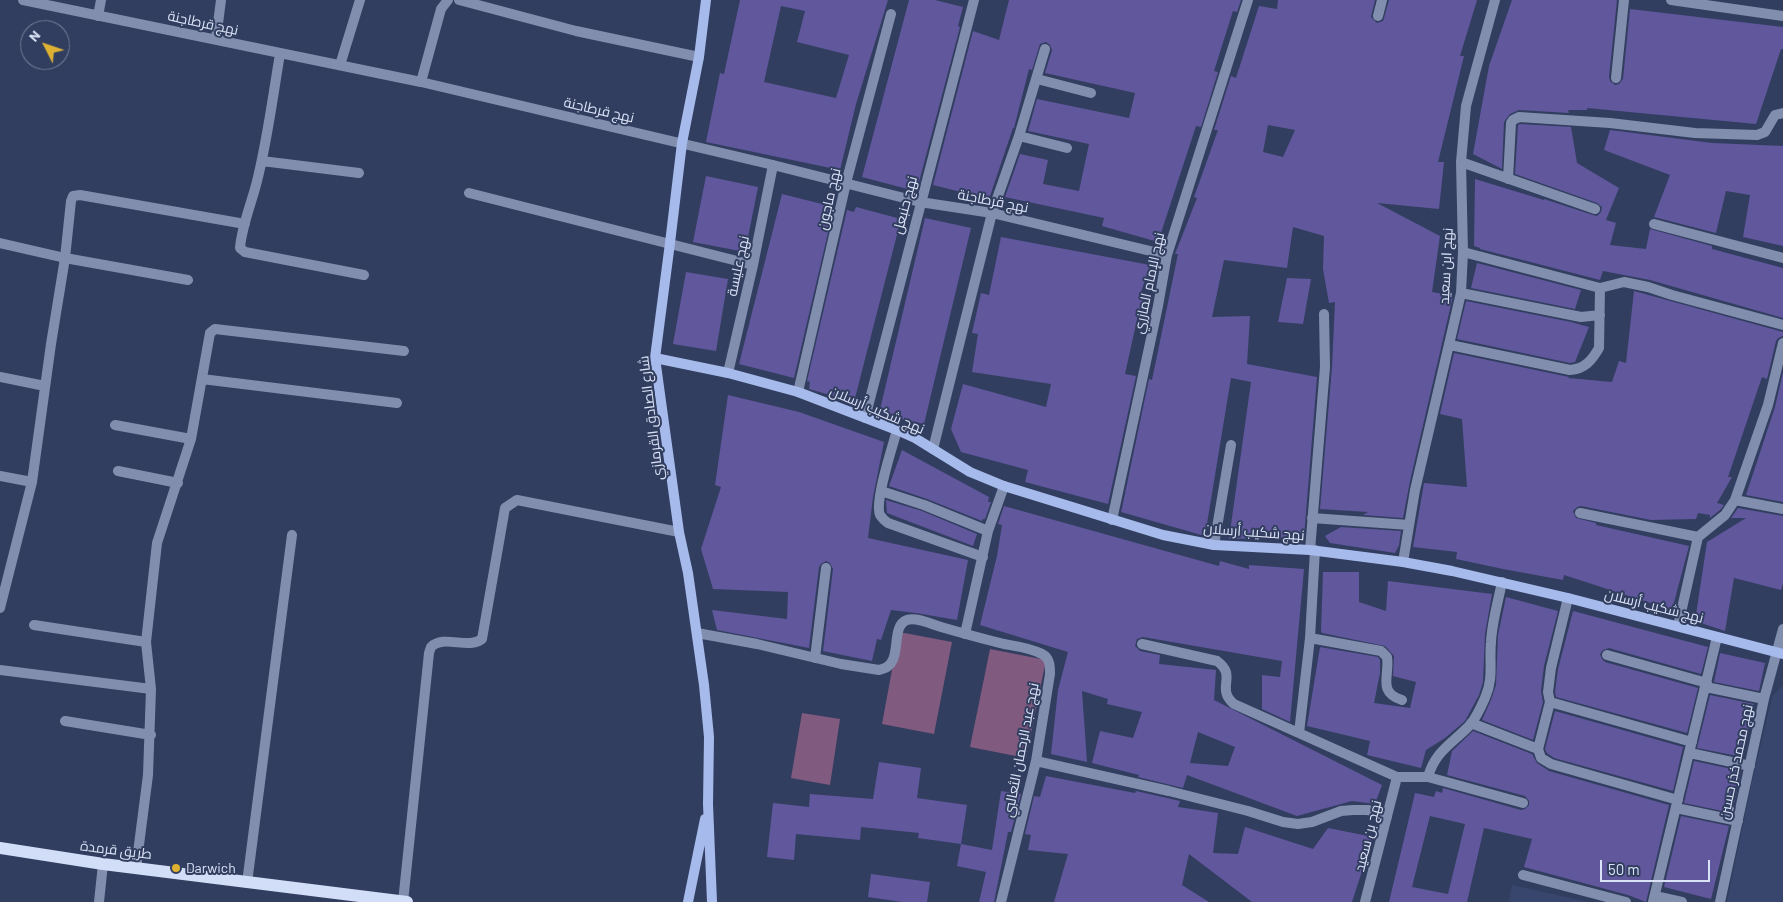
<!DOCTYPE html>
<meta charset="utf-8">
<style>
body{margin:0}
#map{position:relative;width:1783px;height:902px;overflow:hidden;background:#323e5f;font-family:Barlow,sans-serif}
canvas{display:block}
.north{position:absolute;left:20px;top:20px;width:50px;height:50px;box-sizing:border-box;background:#323e5f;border:1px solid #75809c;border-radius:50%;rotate:311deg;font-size:14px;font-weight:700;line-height:20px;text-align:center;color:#dae2f7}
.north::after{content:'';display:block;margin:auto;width:18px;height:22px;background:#deb133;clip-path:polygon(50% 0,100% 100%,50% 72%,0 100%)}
.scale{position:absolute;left:1600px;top:860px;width:110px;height:22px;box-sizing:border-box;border:2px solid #dae2f7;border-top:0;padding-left:6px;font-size:15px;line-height:18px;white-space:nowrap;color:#dae2f7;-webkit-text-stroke:4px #323e5f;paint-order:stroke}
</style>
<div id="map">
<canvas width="1783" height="902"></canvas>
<div class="north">N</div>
<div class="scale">50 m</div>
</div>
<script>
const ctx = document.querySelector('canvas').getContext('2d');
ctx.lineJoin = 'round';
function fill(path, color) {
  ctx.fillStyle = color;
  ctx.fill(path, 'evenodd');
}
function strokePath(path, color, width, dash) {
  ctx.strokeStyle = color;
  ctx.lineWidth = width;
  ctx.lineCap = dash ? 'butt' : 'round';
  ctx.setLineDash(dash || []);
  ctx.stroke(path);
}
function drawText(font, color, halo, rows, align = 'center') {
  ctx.font = font + ' Barlow,Cairo,sans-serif';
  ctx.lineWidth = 4;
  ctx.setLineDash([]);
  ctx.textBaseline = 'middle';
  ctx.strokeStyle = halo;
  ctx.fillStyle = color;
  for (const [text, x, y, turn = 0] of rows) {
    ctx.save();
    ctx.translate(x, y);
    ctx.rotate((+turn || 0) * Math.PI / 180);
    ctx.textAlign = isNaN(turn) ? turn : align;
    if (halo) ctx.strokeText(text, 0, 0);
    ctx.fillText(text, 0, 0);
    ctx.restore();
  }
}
fill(new Path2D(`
 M1783 685V902H1727L1750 791 1772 697Z
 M1512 885 1588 902H1509Z`), '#38466e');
fill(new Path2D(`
 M899 632 952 642 934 734 882 724Z
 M990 649 1046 660 1026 758 970 747Z
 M802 713 840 719 830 785 791 778Z`), '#805a7f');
fill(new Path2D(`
 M740 0H888L856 104 840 170 706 142 720 73 724 74ZM781 6 805 11 797 42 849 55 836 98 764 82Z
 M909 0H935L963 7 958 26 960 27 919 182H917L915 191 862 177Z
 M1009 0H1241L1237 12 1233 11 1214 71 1218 72 1201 127 1196 126 1158 242 1102 226 1104 218 1005 197 1020 154 1048 160 1043 184 1079 191 1089 144 1028 131 1037 99 1129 118 1135 93 1045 73 1052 50 1050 45 1046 42 1040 44 1032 70 1029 69 1014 128H1013L989 199 933 185 973 31 999 40Z
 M1278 0H1375L1371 17 1377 23 1383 21 1384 18 1389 0H1477L1460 56H1464L1438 162H1444L1439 209 1377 203 1440 236 1432 292 1453 296 1410 481 1403 518 1363 515 1368 512 1320 509 1332 367 1335 302 1329 303 1323 269 1324 236 1293 227 1287 268 1224 260 1212 317 1250 316 1247 364 1317 377 1304 537 1229 539 1251 382 1231 378 1205 536 1121 512 1122 508 1149 379 1152 380 1178 254H1175L1197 198 1194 197 1218 130H1214L1231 76 1236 78 1259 6 1277 9ZM1268 125 1295 130 1283 157 1263 152Z
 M1512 0H1617L1609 77 1610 81 1615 85 1619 84 1623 79 1630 9 1783 27V49H1781L1756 124 1587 108V110H1568L1569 113 1519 110 1510 114 1504 122 1502 169 1473 154 1489 66Z
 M1520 124 1571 127 1577 163 1619 188 1606 220 1616 223 1610 245 1646 249 1650 229 1712 246V249L1783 268V318L1650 280 1603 271 1600 280 1480 249V248L1474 246 1475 179 1544 200V199L1593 215 1597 216 1601 212 1602 207 1597 203 1515 174 1518 125Z
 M1610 130 1712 143 1783 146V246L1743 237 1750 195 1726 191 1716 233 1654 217 1670 175 1604 150Z
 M706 176 758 187 745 252 693 242Z
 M782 194 834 207 794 378 739 364Z
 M856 207 901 219 854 402 809 389 810 382 807 381 847 210 854 212Z
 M925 218 971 228 924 424 879 414Z
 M1001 237 1150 265 1141 292 1145 293 1140 316 1138 315 1125 374 1136 376 1108 504 1025 482 1028 470 961 452 951 429 963 384 1046 407 1051 384 972 372 978 334 972 333 981 293 989 295Z
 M1477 263 1581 290 1575 309 1471 288Z
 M686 272 728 279 716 351 673 344Z
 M1287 278 1311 279 1303 324 1278 322Z
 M1634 291 1783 332V336L1778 338 1776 341 1767 379 1762 377 1728 477H1732L1717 503 1724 505 1720 510 1710 518V515L1698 513 1696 519 1651 520 1581 506 1577 507 1573 511 1576 518 1596 523V525L1689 546 1672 610 1564 575 1563 580 1503 569 1456 559 1457 552 1413 547 1424 483 1467 487 1462 419 1440 414 1454 353 1569 377 1568 378 1612 382 1619 361 1626 363Z
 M1466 301 1571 322 1589 327 1575 362 1570 363 1457 339Z
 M1783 372V502L1746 495 1775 407Z
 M728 395 799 412 884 442 873 497 868 538 968 560 957 620 916 613 891 610 881 640 877 639 872 661 823 651 833 569 830 563 826 561 821 564 819 567 809 648 717 630 712 610 787 619 788 592 713 589 701 549 721 487 715 485Z
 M902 450 989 497 988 502H991L985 519H983L982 521 927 499 889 486Z
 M886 500 922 511 977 534 973 546 887 513Z
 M1004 506 1219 566 1220 561 1249 569V565L1304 569 1290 722 1262 709V675L1280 677 1282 661 1143 637 1137 639 1135 646 1140 651 1160 655 1159 664 1216 670 1214 700 1382 785 1375 804 1352 801 1297 816 1187 775 1183 788 1138 777 1139 775 1092 763 1100 731 1133 738 1142 712 1107 704 1108 699 1082 691 1087 762 1051 754 1058 690 1068 652 980 625 997 556 1002 525 998 524ZM1198 732 1235 747 1228 766 1190 763Z
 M1738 508 1783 516V584L1781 590 1734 578 1725 631 1695 621 1707 542 1746 518H1731Z
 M1341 527 1401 531 1399 545 1395 553 1330 543 1325 536Z
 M1323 572H1359V602L1386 611 1388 581 1492 594 1485 634 1483 682 1479 695 1465 721 1445 738 1426 750 1421 768 1367 755 1370 741 1307 726 1320 647 1378 657 1380 660V673L1374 703 1410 708 1416 682 1393 676 1394 656 1385 646 1322 633 1321 631Z
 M1506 597 1558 611 1544 666 1541 691 1543 702 1533 740 1482 720 1491 700 1496 685 1498 635Z
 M1573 611 1708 647 1701 674 1609 648 1603 650 1600 654 1602 659 1605 662 1698 688 1687 733 1556 697 1555 692 1558 669Z
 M1720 653 1765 663 1759 691 1714 682Z
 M1710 695 1754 704 1743 757 1697 748Z
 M1555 711 1683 747 1673 791 1554 758 1547 753 1545 749Z
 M1473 731 1532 754 1537 763 1549 771 1669 805 1646 902 1628 895 1524 867 1532 839 1484 828 1467 902H1389L1415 793 1434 797 1436 791 1442 793 1443 788 1521 810 1525 809 1529 805V801L1525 796 1447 775 1452 751ZM1430 816 1465 824 1448 894 1412 887Z
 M1694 761 1741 771 1732 813 1684 803Z
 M879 762 921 768 917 798 967 805 961 844 918 838 919 833 861 827 860 840 796 834 794 860 767 857 773 803 809 807 810 794 873 799Z
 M1046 776 1135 793 1136 791 1180 801 1178 807 1218 813 1213 853 1238 854 1245 827 1313 849 1328 828 1373 837 1352 902H1252L1189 854 1182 885 1209 902H1054L1068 854 1028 850 1031 835 1025 834 1034 796 1040 797Z
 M1001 791 1021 794 1011 832H1008L994 902H979L986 872 957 866 961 844 992 850Z
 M1681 816 1729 826 1711 899 1664 887Z
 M871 874 930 882 927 902H902L868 897Z`), '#60579d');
strokePath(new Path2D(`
 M23 0 421 82 773 165 920 202 992 213 1167 255
 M459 0 576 31 699 57
 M1671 0 1783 16
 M98 16 101 0
 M1378 16 1382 0
 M216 39 221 0
 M280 54C273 95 268 136 258 177 253 200 242 224 240 248L245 252 364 275
 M340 65 360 0
 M1616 78 1624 0
 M1037 79 1091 93
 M421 82 441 9 448 0
 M1019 136 1067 148
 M262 161 359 173
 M1461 162 1595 209
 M1508 179 1511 123 1513 120 1519 117 1610 123 1695 133 1757 135 1765 132 1775 115 1783 113
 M469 193 753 265
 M1654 224 1783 258
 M0 243 65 258 188 280
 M1463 252 1600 288 1624 282 1648 287 1672 295 1783 325
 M1461 293 1581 317 1600 315
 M1450 345 1570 370C1585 369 1592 360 1599 348L1600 288
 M728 373 753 265 773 165
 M0 377 45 386
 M202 379 397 403
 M798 392 846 183 891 14
 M865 418 974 0
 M115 425 191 439
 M897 430C893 445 874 502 880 515 882 518 885 521 888 523L983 557
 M933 449 992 213 1019 136 1045 49
 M118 471 178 483
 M0 476 32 482
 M881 491 924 505 988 531
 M1735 500 1783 509
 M1580 513 1698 537
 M1312 518 1409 525
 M1112 520 1158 306 1167 255 1248 0
 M1214 545 1231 445
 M1310 550 1325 367 1324 314
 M1403 562 1415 490 1461 293 1463 252 1461 162 1466 106 1495 0
 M1568 598 1551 668 1548 692 1550 702 1538 749 1541 758 1551 764 1678 800
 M0 608 32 482 51 344 65 258 71 201 73 196 80 195 245 224
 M34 625 146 642
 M1678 626 1698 537 1725 515 1735 500 1768 405 1783 343
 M697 633 757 644 841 664 879 670C906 666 888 627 907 620 917 617 931 624 941 627 962 633 983 639 1004 644 1016 646 1031 648 1042 654 1050 658 1050 666 1050 674L1036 761 1001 902
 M965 634 988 531 1004 486
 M1310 638 1381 651 1387 657C1390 676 1377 692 1402 700
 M1142 644 1217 661C1238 676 1215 688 1234 704L1397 777H1428L1523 803
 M1607 655 1707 683
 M815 658 826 568
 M0 670 151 689
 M1706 687 1764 699
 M1550 702 1692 742
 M65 721 151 735
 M1471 723 1538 749
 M1299 733 1310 638 1315 550
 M1690 753 1750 766
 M1036 761 1169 791 1248 811 1283 822 1298 824 1312 822 1341 811 1353 810H1368L1387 817
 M1428 777C1435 751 1453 743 1470 725 1476 718 1481 707 1485 698 1494 678 1489 662 1491 642 1492 622 1498 602 1502 582
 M1676 808 1738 821
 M136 868 148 775 151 689 146 642 157 543 191 439 210 333 215 329 404 351
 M1523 875 1626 902
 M247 883 292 535
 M1655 896 1682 902
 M99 902 103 864
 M403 902 429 653 431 647C444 634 468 650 482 639L505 508 517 500 679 532
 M1365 902 1397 777
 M1653 902 1717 637
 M1720 902 1764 699 1783 629`), '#828eae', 10);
strokePath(new Path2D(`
 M706 0 699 57 682 143 670 243 655 358 679 532 688 573 704 685 709 737 708 804 712 902
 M655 358 728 373 798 392 897 430 915 438 970 472 1004 486 1163 535 1214 545 1310 550 1403 562 1452 571 1568 598 1783 654
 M688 902 705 819`), '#a6baec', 10);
strokePath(new Path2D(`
 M0 848 103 864 407 902`), '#d2ddf7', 12);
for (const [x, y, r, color] of [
 [176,868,5,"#deb133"]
]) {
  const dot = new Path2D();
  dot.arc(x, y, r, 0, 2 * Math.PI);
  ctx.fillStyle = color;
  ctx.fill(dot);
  strokePath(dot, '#323e5f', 2);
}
drawText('14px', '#dae2f7', '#323e5f', [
 ["نهج قرطاجنة",203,23,12],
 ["نهج قرطاجنة",599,110,13],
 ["نهج ماجون",829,199,-77],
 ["نهج قرطاجنة",993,201,11],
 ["نهج حنبعل",905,205,-75],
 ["نهج عليسة",738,266,-78],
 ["نهج ابن سعيد",1446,266,-87],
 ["نهج الإمام المازري",1149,283,-78],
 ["نهج شكيب أرسلان",877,410,23],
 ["شارع الصادق القرمازي",651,418,-97],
 ["نهج شكيب أرسلان",1254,532,4],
 ["نهج شكيب أرسلان",1654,606,14],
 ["نهج عبد الرحمان الثعالبي",1021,750,-79],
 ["نهج محمد خذر حسين",1736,762,-78],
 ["نهج بن سعيد",1368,836,-76],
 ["طريق قرمدة",116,850,7]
]);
drawText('14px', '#dae2f7', '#323e5f', [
 ["Darwich",186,868]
], 'left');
</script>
